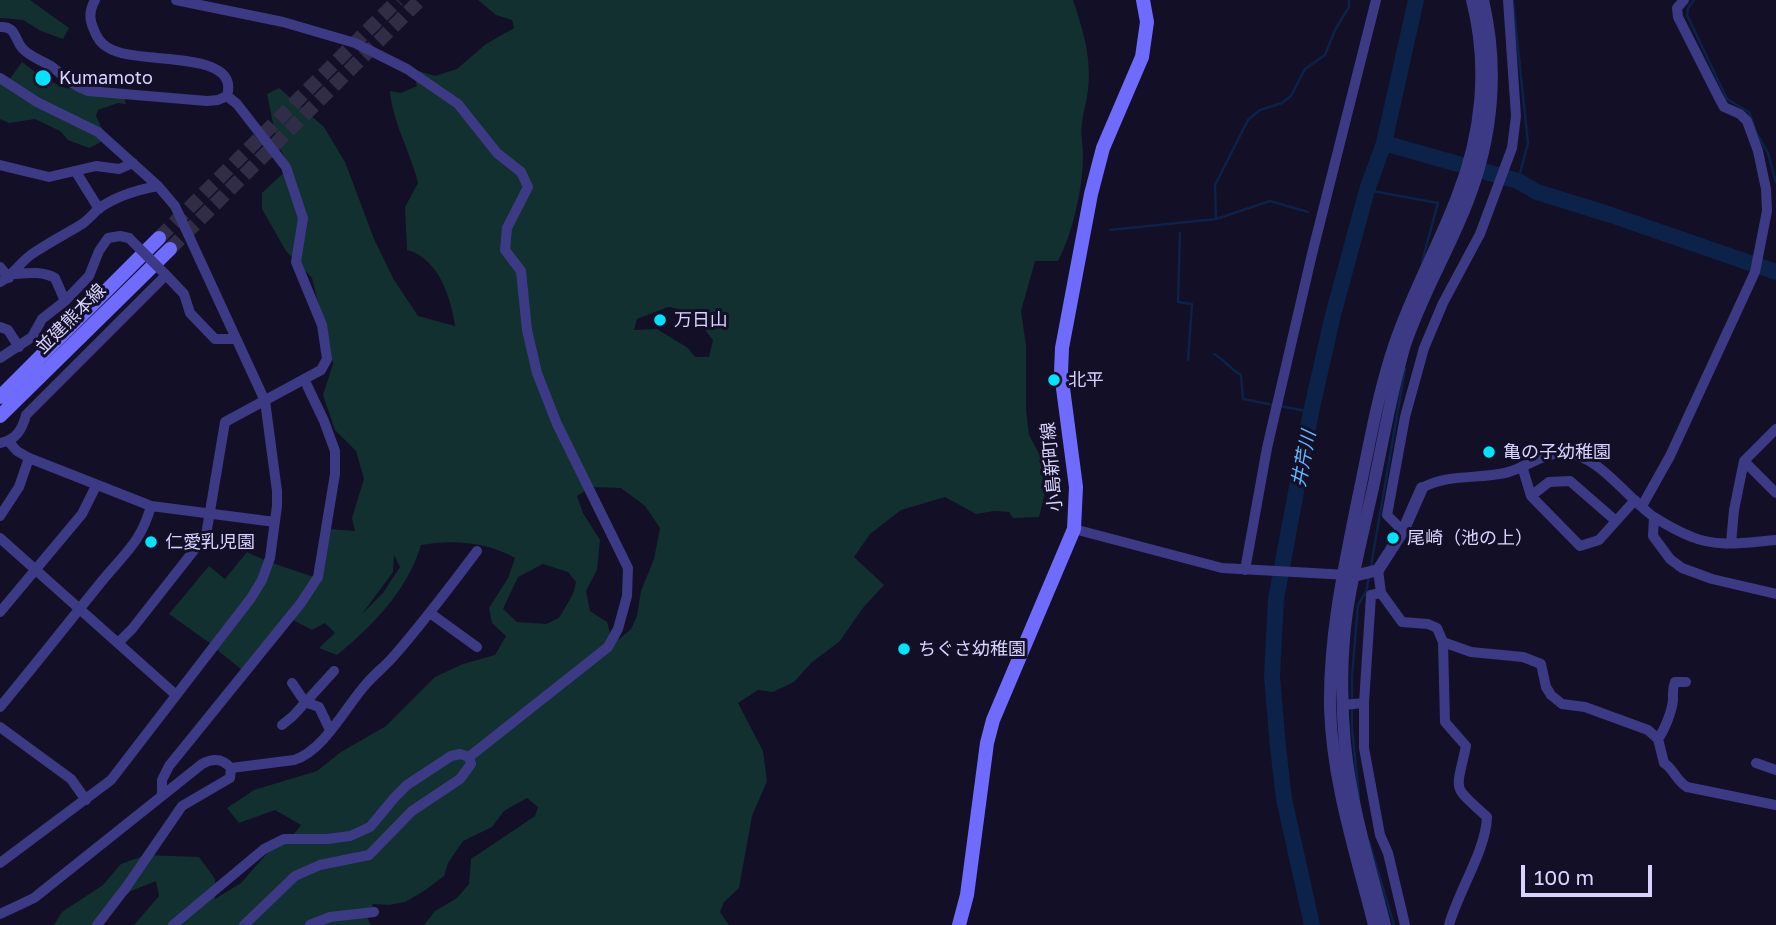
<!DOCTYPE html>
<meta charset="utf-8">
<style>
body{margin:0}
#map{position:relative;width:1776px;height:925px;overflow:hidden;background:#130f26;font-family:"Golos Text",sans-serif}
canvas{display:block}
.scale{position:absolute;left:1521px;top:865px;width:131px;height:32px;box-sizing:border-box;border:4px solid #d9d4ff;border-top:0;padding-left:9px;font-size:21px;line-height:24px;white-space:nowrap;color:#d9d4ff;-webkit-text-stroke:5px #130f26;paint-order:stroke}
</style>
<div id="map">
<canvas width="1776" height="925"></canvas>
<div class="scale">100 m</div>
</div>
<script>
const ctx = document.querySelector('canvas').getContext('2d');
ctx.lineJoin = 'round';
function fill(path, color) {
  ctx.fillStyle = color;
  ctx.fill(path, 'evenodd');
}
function strokePath(path, color, width, dash) {
  ctx.strokeStyle = color;
  ctx.lineWidth = width;
  ctx.lineCap = dash ? 'butt' : 'round';
  ctx.setLineDash(dash || []);
  ctx.stroke(path);
}
function drawText(font, color, halo, rows, align = 'center') {
  ctx.font = font + ' "Golos Text","Noto Sans JP",sans-serif';
  ctx.lineWidth = 6;
  ctx.setLineDash([]);
  ctx.textBaseline = 'middle';
  ctx.strokeStyle = halo;
  ctx.fillStyle = color;
  for (const [text, x, y, turn = 0] of rows) {
    ctx.save();
    ctx.translate(x, y);
    ctx.rotate((+turn || 0) * Math.PI / 180);
    ctx.textAlign = isNaN(turn) ? turn : align;
    if (halo) ctx.strokeText(text, 0, 0);
    ctx.fillText(text, 0, 0);
    ctx.restore();
  }
}
fill(new Path2D(`
 M0 0H30L69 28 63 39 41 31 23 20 0 18Z
 M478 0H1073C1083 30 1092 58 1088 90 1087 101 1083 112 1082 123 1080 133 1083 144 1083 155 1083 187 1073 233 1058 261H1035L1021 311 1026 345V410L1029 435 1043 461 1046 489 1039 517 1013 518 1009 512 994 511 976 514 945 497 901 510 870 534 854 557 884 585 862 609 840 641 811 663 794 682 773 692 758 690 738 703 763 751 767 781 752 816 739 888 724 902 720 912 729 925H424L435 911 457 898 469 884 471 859 535 816 538 807 527 798 504 811 492 827 463 841 448 863 444 876 424 891 405 902 389 905 373 904 368 919 371 925H134L159 896 156 881 131 891 94 925H54L62 912 103 885 121 864 146 855 199 857 215 879V899L241 883 269 851 288 842 301 825 275 810 239 823 227 808 254 790 317 771 341 752 386 726 435 677 463 664 495 655 506 636 492 623 489 608 508 578 515 558C488 542 452 539 421 545 408 589 373 626 337 655L319 648 335 633 325 623 312 630 291 619 319 584 330 529 355 531 352 518 364 479 356 451 335 430 323 395 333 364 312 278 286 251 262 209V193L290 167 277 143 267 94 279 88 324 127 345 162 374 239 394 280 418 316 455 326C451 297 438 258 407 250L405 207 418 183C411 153 392 121 390 91L401 93 417 86 412 69 435 76 457 69 486 44 514 28 512 20 496 15ZM668 307C690 309 699 322 713 340L709 357H695L688 348 657 329 634 330 637 319ZM591 487 621 488 645 506 660 528 654 559 641 591 637 616 631 629 613 644 607 622 590 611 586 591 597 570 600 540 583 513 577 496ZM394 555 400 567 383 593 362 614 393 572ZM543 564 568 572 576 582 573 594 559 618 546 624 517 622 503 609 518 577Z
 M22 62 43 78 65 88 123 93 126 104 118 103 98 110 96 116 107 139 89 148 68 140 60 131 35 119 9 123 0 119V80H9Z
 M247 552 264 560 261 574 254 586 211 644 169 614 209 566 225 579Z
 M272 563 314 577 309 586 242 670 216 649Z`), '#12302f');
strokePath(new Path2D(`
 M1694 0 1688 8 1687 15 1727 99 1749 112 1757 134 1768 153 1776 182
 M1513 1 1528 143 1518 181
 M1367 190 1438 203 1422 262
 M1216 219 1270 201 1308 212
 M1110 230 1216 219 1215 185 1248 120 1260 110 1282 103 1291 96 1305 69 1325 55 1335 30 1349 7V0
 M1180 233 1178 302 1192 304 1188 360
 M1214 354C1225 360 1230 369 1241 375L1243 399 1274 405
 M1280 406 1311 412
 M1371 566 1405 369
 M1359 797 1352 728V676L1358 605 1366 592 1369 576
 M1369 841 1394 925`), '#0c2248', 2.5);
strokePath(new Path2D(`
 M1384 143 1518 181 1537 192 1611 215 1776 272
 M1312 925 1284 799 1278 747 1272 676 1276 599 1311 412 1333 315 1367 190 1384 143 1416 0`), '#0c2248', 16);
strokePath(new Path2D(`
 M159 238 398 0
 M170 249 420 0`), '#312d47', 14, [14, 7]);
strokePath(new Path2D(`
 M176 0 283 22 355 43 407 69 458 104 497 153 521 172 528 187 507 228 505 250 521 271 527 330 537 373 557 424 628 568 627 596 618 629 608 647 469 757
 M0 27C16 26 14 38 22 48 30 57 41 60 51 66 64 76 73 86 88 91L207 101 218 100 227 96C241 47 135 67 107 47 100 43 97 38 94 30 89 19 89 11 95 0
 M0 78 37 102 98 132 158 186 175 206 265 401 277 491V506L270 558 262 580 251 598 111 780 0 863
 M0 165 49 177 96 166 119 169 133 163
 M76 172 99 209
 M0 267 9 278
 M14 274C28 273 42 271 55 278L65 301 89 276 99 251 108 238 120 236 129 238
 M0 282C14 275 19 263 32 254 48 243 66 234 82 224 88 220 93 214 98 209 116 196 136 190 158 186
 M0 327 8 330 19 347
 M0 358 32 337 42 319 65 301
 M8 441 17 451 29 458 151 506 275 522
 M0 443C16 440 22 430 26 415L166 275 184 294 190 313 215 339H236
 M1744 461 1776 493
 M1522 466 1531 496 1580 546 1599 540 1635 500
 M1422 488C1447 474 1477 479 1505 473 1525 469 1543 452 1565 453 1598 454 1628 499 1654 517 1665 524 1679 532 1692 537 1718 548 1748 542 1776 540
 M1531 496 1549 482 1570 481 1616 521
 M1642 506 1670 456 1755 272 1767 211 1766 189 1758 151 1747 121 1740 114 1724 107 1718 96 1678 17 1677 8 1684 0
 M0 516 19 487 29 458
 M1654 517 1653 536 1670 559 1682 568 1712 579 1776 594
 M1074 529 1222 568 1348 575
 M1403 531 1387 515 1405 417 1424 348 1443 303 1480 234 1512 148 1516 116 1508 0
 M0 538 176 695
 M1731 543 1734 510 1744 461 1776 429
 M1245 570 1267 448 1312 254 1376 0
 M1378 570 1381 593 1402 622 1428 624 1437 628 1443 642 1445 722 1466 746C1456 794 1451 784 1487 817 1486 850 1458 892 1449 925
 M1381 593 1371 595 1364 703V748L1380 835 1388 853 1405 925
 M0 612 82 514 96 486
 M430 613 477 647
 M1443 642 1471 652 1523 657 1541 664 1546 687 1551 695 1562 704 1585 707 1648 730 1658 739 1664 763C1674 769 1676 781 1687 787L1776 805
 M118 643 132 629 206 535 225 422 321 370 327 359 322 325 296 262 303 218 286 167 237 104 227 96
 M292 683 305 702 319 707 330 730
 M1342 705 1364 703
 M0 707C35 665 68 623 102 581 125 553 141 542 151 506
 M282 725 293 716 334 671
 M0 727 71 779 86 800
 M1658 739C1665 729 1672 711 1673 700 1673 693 1672 689 1675 682H1686
 M1756 763 1776 770
 M231 768 294 760C324 751 346 706 367 683 375 674 385 666 393 657 423 623 450 587 477 551
 M162 795V780L169 766 301 603 318 577 335 474V451L324 421 304 379
 M0 914 34 898 202 764C213 758 222 758 231 768L230 778 182 806 127 886 97 925
 M173 925 264 849 284 839H327L350 836 370 827 395 797 407 785 451 756 460 754 469 757 471 764 460 779 412 811 369 855 320 865 295 876 244 925
 M310 925 330 917 374 912`), '#3d3a85', 10);
strokePath(new Path2D(`
 M1354 576 1378 570 1403 531 1422 488
 M1374 925C1356 854 1332 781 1330 707 1329 636 1344 567 1358 498 1369 446 1378 393 1395 343 1412 293 1438 247 1457 197 1482 134 1489 66 1472 0
 M1385 925C1370 866 1351 806 1345 744 1341 703 1341 653 1347 612 1353 570 1364 529 1373 488 1383 441 1391 394 1404 348 1420 298 1448 252 1467 203 1493 138 1499 68 1483 0`), '#3d3a85', 12);
strokePath(new Path2D(`
 M0 397 159 238
 M0 416 170 249
 M959 925 967 895 987 743 993 720 1074 529 1076 487 1061 373 1062 348 1091 194 1103 148 1142 57 1147 22 1143 0`), '#6f6bff', 14);
strokePath(new Path2D(`
 M129 238 166 275`), '#3d3a85', 10);
for (const [x, y, r, color] of [
 [43,78,9,"#00e5ff"],
 [660,320,7,"#00e5ff"],
 [1054,380,7,"#00e5ff"],
 [1489,452,7,"#00e5ff"],
 [1393,538,7,"#00e5ff"],
 [151,542,7,"#00e5ff"],
 [904,649,7,"#00e5ff"]
]) {
  const dot = new Path2D();
  dot.arc(x, y, r, 0, 2 * Math.PI);
  ctx.fillStyle = color;
  ctx.fill(dot);
  strokePath(dot, '#130f26', 2.5);
}
drawText('18px', '#d9d4ff', '#130f26', [
 ["Kumamoto",59,78],
 ["万日山",674,320],
 ["北平",1068,380],
 ["亀の子幼稚園",1503,452],
 ["尾崎（池の上）",1407,538],
 ["仁愛乳児園",165,542],
 ["ちぐさ幼稚園",918,649]
], 'left');
drawText('18px', '#d9d4ff', '#130f26', [
 ["並建熊本線",71,319,-45],
 ["小島新町線",1052,467,-95]
]);
drawText('italic 19px', '#62b6ff', '#130f26', [
 ["井芹川",1304,459,-79]
]);
</script>
